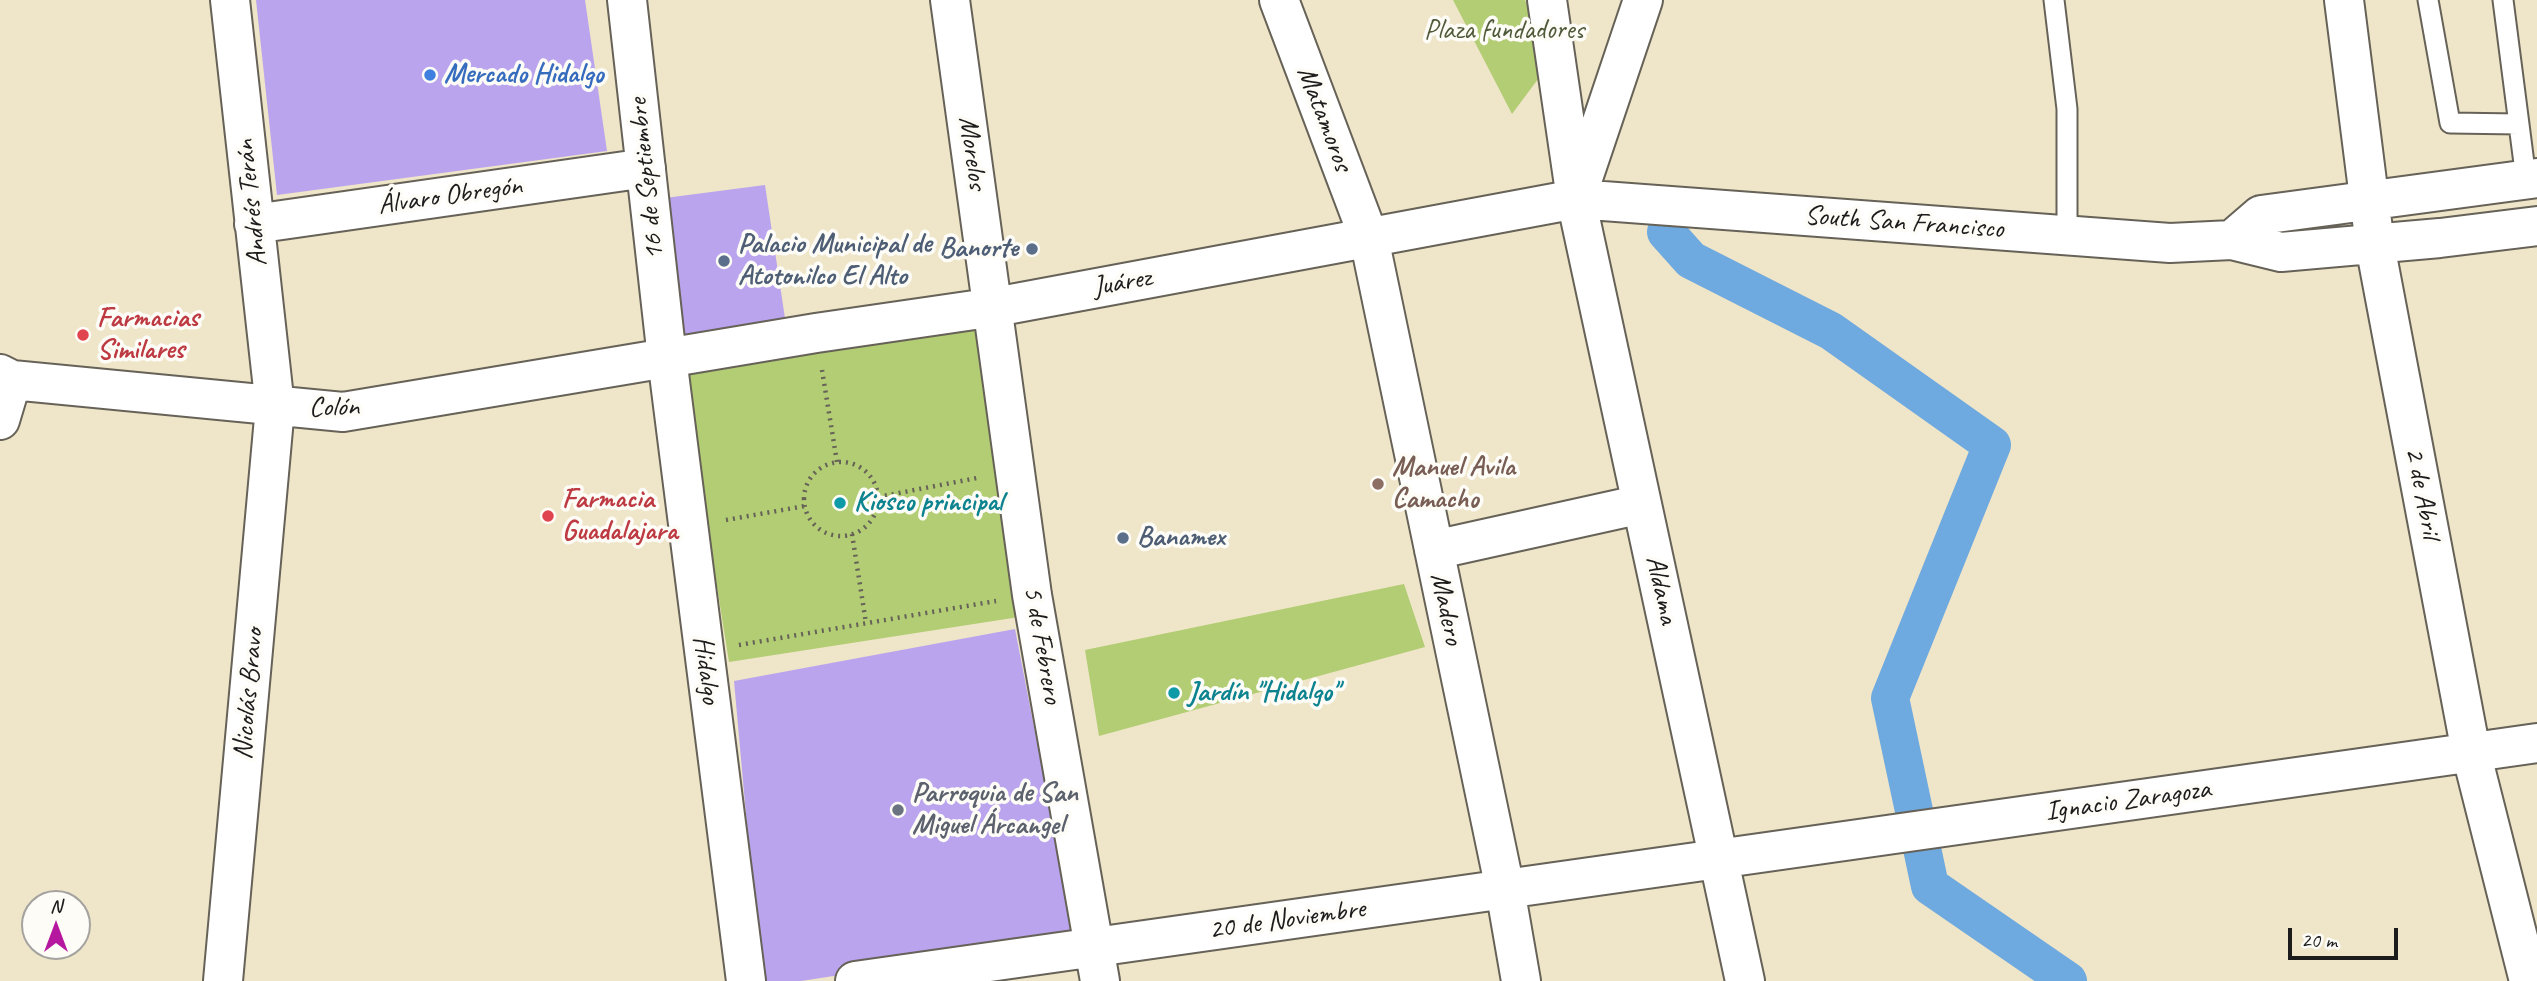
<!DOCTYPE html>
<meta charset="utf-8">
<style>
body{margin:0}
#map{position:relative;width:2537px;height:981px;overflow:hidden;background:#efe5c8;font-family:Caveat,sans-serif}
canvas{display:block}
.north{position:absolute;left:21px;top:890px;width:70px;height:70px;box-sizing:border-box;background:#fdfcf7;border:2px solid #a3a29f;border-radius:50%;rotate:0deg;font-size:19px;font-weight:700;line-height:28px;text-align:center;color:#1c1c1c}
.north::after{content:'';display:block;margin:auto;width:24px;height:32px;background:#b5179e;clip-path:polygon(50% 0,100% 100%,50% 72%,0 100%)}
.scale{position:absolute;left:2288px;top:928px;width:110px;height:32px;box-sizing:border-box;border:4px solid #1c1c1c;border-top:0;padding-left:9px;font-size:21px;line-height:24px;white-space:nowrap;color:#1c1c1c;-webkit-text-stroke:5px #fdfcf7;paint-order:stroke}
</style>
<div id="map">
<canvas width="2537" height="981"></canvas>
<div class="north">N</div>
<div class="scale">20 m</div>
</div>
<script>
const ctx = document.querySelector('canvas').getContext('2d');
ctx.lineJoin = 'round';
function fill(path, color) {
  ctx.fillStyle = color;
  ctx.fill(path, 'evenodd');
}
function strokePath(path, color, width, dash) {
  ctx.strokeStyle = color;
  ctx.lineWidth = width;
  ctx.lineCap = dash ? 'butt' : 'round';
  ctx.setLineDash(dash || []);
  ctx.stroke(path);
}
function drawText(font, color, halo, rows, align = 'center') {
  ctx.font = font + ' Caveat,sans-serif';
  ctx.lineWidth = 7;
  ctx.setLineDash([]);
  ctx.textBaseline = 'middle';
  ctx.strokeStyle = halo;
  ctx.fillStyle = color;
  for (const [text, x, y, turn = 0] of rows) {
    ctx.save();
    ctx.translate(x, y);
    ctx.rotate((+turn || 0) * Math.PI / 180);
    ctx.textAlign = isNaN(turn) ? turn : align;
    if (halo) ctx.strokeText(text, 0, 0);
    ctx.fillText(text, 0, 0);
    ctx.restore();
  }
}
fill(new Path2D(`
 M1453 0H1525L1550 63 1512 114Z
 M987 326 1032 615 729 662 683 373Z
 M1404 584 1425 647 1099 736 1085 650Z`), '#b2cd73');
strokePath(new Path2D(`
 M1666 232 1691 260 1831 331 1992 445 1890 698 1930 886 2068 981`), '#6ea9df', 38);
fill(new Path2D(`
 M256 0H585L607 151 277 195Z
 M765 185 786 325 680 338 665 198Z
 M1015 629 1075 939 801 981H761L734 681Z`), '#bba4ee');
const service = new Path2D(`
 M2054 0 2067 109V235
 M2428 0 2450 123 2519 124
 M2503 0 2526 179`);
const minor = new Path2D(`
 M627 0 667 358
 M950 0 1032 595 1100 981
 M1279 0 1369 238 1505 889 1521 981
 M1547 0 1576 199 1745 981
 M2344 0 2375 245 2471 752 2529 981
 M1578 193 1643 0
 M254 224 646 168
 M2232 240 2261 215 2537 178
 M0 374 12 380 343 412 816 333 995 307 1576 199 2170 243 2232 240 2281 252 2440 238 2537 226
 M0 420 12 380
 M1434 550 1642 504
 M223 981 275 407 230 0
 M855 981 2537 743`);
const tertiary = new Path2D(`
 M667 358 746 981`);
strokePath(service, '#666258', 23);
strokePath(minor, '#666258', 42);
strokePath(tertiary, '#666258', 42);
strokePath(new Path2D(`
 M822 370 837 462
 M804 499a37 37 0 1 1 74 0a37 37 0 1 1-74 0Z
 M878 497 977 478
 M726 520 805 506
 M852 534 866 623
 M739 645 996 601`), '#666258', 4.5, [2, 5]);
strokePath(service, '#fff', 19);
strokePath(minor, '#fff', 38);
strokePath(tertiary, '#fff', 38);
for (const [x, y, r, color] of [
 [430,75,7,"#3f7fe0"],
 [1032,249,7,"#5c6f8a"],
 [724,261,7,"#5c6f8a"],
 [83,335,7,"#e0444e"],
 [1378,484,7,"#8d6e63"],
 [840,503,7,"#0f9aa8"],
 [548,516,7,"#e0444e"],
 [1123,538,7,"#5c6f8a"],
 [1174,693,7,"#0f9aa8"],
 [898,810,7,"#6b7280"]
]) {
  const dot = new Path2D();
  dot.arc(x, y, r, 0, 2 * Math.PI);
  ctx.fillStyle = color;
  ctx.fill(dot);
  strokePath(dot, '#fdfcf7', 2.5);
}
drawText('28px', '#505a3a', '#fdfcf7', [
 ["Plaza fundadores",1504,31]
]);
drawText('bold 28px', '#366cbe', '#fdfcf7', [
 ["Mercado Hidalgo",444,75]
], 'left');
drawText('28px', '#1c1c1c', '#fdfcf7', [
 ["Matamoros",1324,119,69],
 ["Morelos",972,153,82],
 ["16 de Septiembre",647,179,-96],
 ["Álvaro Obregón",450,196,-8],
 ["Andrés Terán",252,203,-96],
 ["South San Francisco",1904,223,4],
 ["Juárez",1122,283,-10],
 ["Colón",334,408,-1],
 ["2 de Abril",2422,493,79],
 ["Aldama",1661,590,78],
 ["Madero",1446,609,78],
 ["5 de Febrero",1042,645,80],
 ["Hidalgo",706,670,83],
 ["Nicolás Bravo",249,694,-85],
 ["Ignacio Zaragoza",2128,801,-8],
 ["20 de Noviembre",1287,920,-8]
]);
drawText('bold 28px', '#4e5e75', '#fdfcf7', [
 ["Palacio Municipal de",738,245],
 ["Atotonilco El Alto",738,277],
 ["Banorte",1018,249,"right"],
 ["Banamex",1137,538]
], 'left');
drawText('bold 28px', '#be3a42', '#fdfcf7', [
 ["Farmacias",97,319],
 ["Similares",97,351],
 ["Farmacia",562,500],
 ["Guadalajara",562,532]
], 'left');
drawText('bold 28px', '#785e54', '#fdfcf7', [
 ["Manuel Avila",1392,468],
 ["Camacho",1392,500]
], 'left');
drawText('bold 28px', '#0d838f', '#fdfcf7', [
 ["Kiosco principal",854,503],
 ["Jardín \"Hidalgo\"",1188,693]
], 'left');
drawText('bold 28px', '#5b616d', '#fdfcf7', [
 ["Parroquia de San",912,794],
 ["Miguel Árcangel",912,826]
], 'left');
</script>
